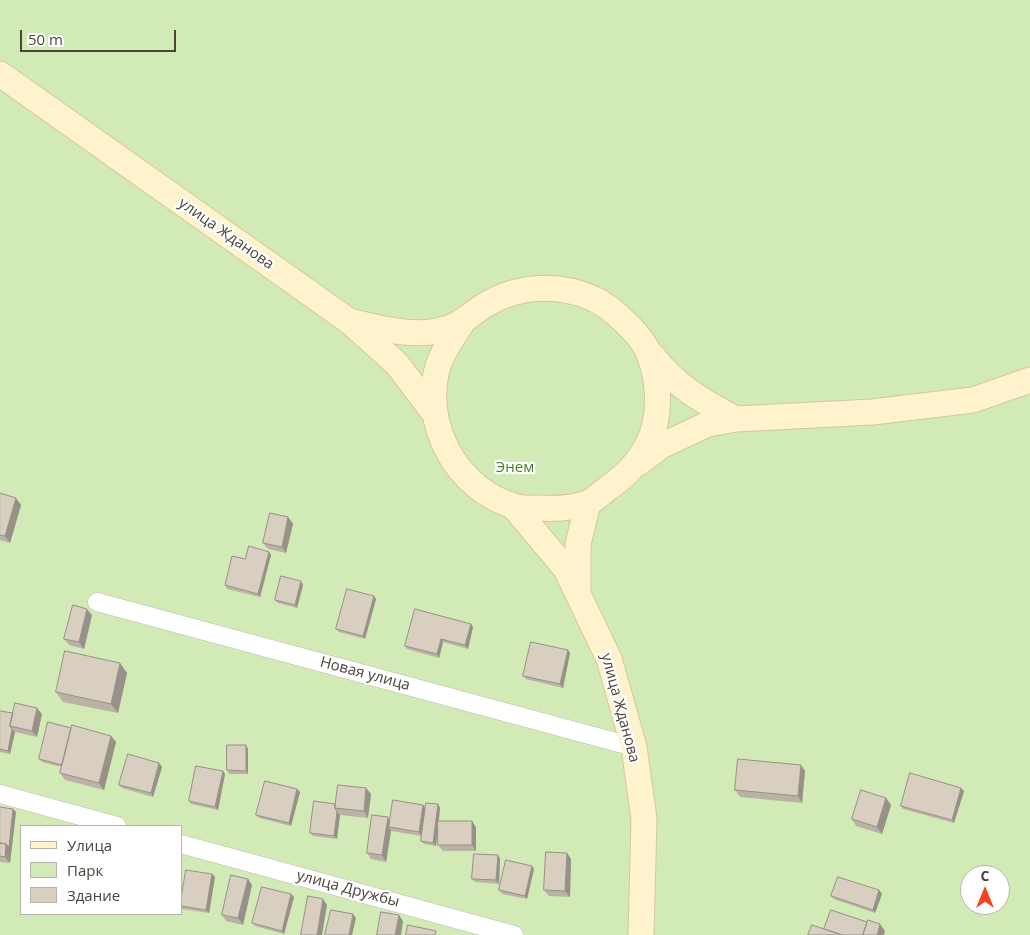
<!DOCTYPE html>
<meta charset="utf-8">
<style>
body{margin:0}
#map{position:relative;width:1030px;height:935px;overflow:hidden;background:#f6f3ec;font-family:"Open Sans",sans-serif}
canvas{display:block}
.legend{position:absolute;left:20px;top:825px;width:162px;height:90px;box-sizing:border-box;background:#fff;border:1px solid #b7b4b0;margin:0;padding:6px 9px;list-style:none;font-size:15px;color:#4b4439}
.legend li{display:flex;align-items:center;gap:10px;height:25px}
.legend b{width:25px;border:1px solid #b7b4b0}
.north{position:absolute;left:960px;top:865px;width:50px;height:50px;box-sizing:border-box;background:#fff;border:1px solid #b7b4b0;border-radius:50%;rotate:0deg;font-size:14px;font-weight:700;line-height:20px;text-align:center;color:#4b4439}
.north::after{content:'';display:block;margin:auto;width:18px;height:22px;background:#fc3f1d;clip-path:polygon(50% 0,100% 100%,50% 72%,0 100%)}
.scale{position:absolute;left:20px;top:30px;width:156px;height:22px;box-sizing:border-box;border:2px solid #4b4439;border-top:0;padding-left:6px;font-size:15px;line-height:18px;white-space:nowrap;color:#4b4439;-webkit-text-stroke:4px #fff;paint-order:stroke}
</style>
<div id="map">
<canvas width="1030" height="935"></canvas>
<ul class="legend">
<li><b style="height:6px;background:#fff3cd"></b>Улица</li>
<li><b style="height:14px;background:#d2eab5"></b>Парк</li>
<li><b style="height:14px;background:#d8cfc1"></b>Здание</li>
</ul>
<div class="north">С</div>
<div class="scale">50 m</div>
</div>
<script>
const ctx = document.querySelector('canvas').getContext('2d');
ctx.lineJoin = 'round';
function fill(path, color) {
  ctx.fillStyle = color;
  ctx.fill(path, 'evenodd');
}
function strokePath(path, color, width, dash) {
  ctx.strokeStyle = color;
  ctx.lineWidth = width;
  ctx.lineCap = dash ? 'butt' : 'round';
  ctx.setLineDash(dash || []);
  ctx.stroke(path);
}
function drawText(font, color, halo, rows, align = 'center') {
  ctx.font = font + ' "Open Sans",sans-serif';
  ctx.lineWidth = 4.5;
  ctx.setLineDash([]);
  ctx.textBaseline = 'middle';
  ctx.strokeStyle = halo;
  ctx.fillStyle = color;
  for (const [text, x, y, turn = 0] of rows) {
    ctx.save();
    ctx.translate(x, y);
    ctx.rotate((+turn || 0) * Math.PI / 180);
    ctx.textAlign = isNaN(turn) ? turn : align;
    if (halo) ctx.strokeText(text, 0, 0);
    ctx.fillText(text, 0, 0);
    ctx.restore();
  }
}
fill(new Path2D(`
 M0 0H1030V935H0ZM21 826H181V914H21ZM970 875H1000V905H970Z`), '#d2eab5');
const street = new Path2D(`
 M97 602 634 747
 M0 794 117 826
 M181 844 514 935`);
const secondary = new Path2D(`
 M0 74 349 321 397 364 434 413
 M349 321C376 327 409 337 438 331 462 326 468 315 487 304 519 285 560 283 594 299 610 306 639 333 647 349 652 361 656 375 657 389 661 433 643 464 607 489 601 493 594 501 587 503 573 508 554 509 538 508 531 508 521 509 514 506 456 489 421 423 438 366 443 350 453 337 462 323
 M652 355C674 385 703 402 736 419
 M640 462 661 446 708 424 736 419 872 412 973 400 1030 380
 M514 507 566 569 609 659 634 747 644 819 641 935
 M578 588V544L588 503`);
strokePath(street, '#c2bbae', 19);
strokePath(secondary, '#d6c79b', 27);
strokePath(street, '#fff', 18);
strokePath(secondary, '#fff3cd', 25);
fill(new Path2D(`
 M0 493 21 505 10 543 0 540Z
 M288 517 293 524 286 553 268 549 263 543Z
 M269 552 271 555 260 597 227 589 225 585 245 559Z
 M303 585 297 608 278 603 275 600Z
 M374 596 376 599 365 639 339 632 336 629Z
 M92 615 84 649 69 645 64 639Z
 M471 624 473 627 468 649 443 642 439 658 407 649 405 646Z
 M568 650 570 653 563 688 526 679 523 676Z
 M127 673 118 713 63 702 56 692Z
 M0 711 13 713 42 714 37 737 15 732 10 754 0 752Z
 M71 728 111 736 116 742 104 790 65 780 60 773 62 767 42 762 39 759Z
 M248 749V774H229L227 770Z
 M159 763 162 767 153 797 122 788 119 785Z
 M223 771 225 774 218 810 191 804 189 801Z
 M805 771 802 803 740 797 735 790Z
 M297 789 300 792 291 826 259 818 256 815Z
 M964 791 954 823 903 809 901 806Z
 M371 794 368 818 340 815 337 839 313 836 310 833 335 804Z
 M886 798 891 805 882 834 856 826 852 819Z
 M438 804 440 808 439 821 476 827V851H443L438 845V825L436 846 424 844 421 841 425 812 421 836 391 831 386 862 371 859 367 853 390 820 423 805 426 808Z
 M0 807 13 809 16 812 10 863 0 862Z
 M567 853 571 859 570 897 549 896 544 890Z
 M498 855 500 859 499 884 475 882 472 879Z
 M534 869 527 899 502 894 499 890Z
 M212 874 215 877 209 913 182 909 181 907V899Z
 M248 879 252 885 243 925 226 921 222 915Z
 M879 890 882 894 875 913 834 899 831 896Z
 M291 894 294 897 284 934 255 926 252 923Z`), '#bab2a6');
fill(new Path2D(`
 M16 498 21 505 10 543 5 536Z
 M288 517 293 524 286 553 282 547Z
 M269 552 271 555 260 597 258 594Z
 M301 581 303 585 297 608 295 605Z
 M374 596 376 599 365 639 363 636Z
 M87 609 92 615 84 649 79 642Z
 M471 624 473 627 468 649 465 645Z
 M441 639 443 642 439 658 437 654Z
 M568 650 570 653 563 688 560 684Z
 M120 663 127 673 118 713 111 704Z
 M37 708 42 714 37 737 32 731Z
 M12 729 15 732 10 754 8 751Z
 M111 736 116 742 104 790 99 783Z
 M246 745 248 749V774L246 771Z
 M159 763 162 767 153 797 151 793Z
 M801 765 805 771 802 803 798 796Z
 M223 771 225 774 218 810 215 807Z
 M366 788 371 794 368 818 364 811Z
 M961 788 964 791 954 823 952 820Z
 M297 789 300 792 291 826 289 823Z
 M886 798 891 805 882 834 877 827Z
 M438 804 440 808 436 846 433 843Z
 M423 805 426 809 421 836 419 832Z
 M13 809 16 812 10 863 5 857 6 844Z
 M337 812 340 815 337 839 334 836Z
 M388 817 392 824 389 827 391 831 386 862 382 855Z
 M472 821 476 827V851L472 845Z
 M567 853 571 859 570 897 565 891Z
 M498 855 500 859 499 884 496 880Z
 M532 866 534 869 527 899 525 896Z
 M212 874 215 877 209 913 206 910Z
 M248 879 252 885 243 925 238 918Z
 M879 890 882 894 875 913 873 910Z
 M291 894 294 897 284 934 282 931Z
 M323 899 327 905 322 935H317Z
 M353 914 356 918 352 935H349Z
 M399 915 403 921 401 935H395Z
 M880 924 885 931 884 935H877Z`), '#979187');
const building = new Path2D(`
 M0 493 16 498 5 536 0 535Z
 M270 513 288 517 282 547 263 543Z
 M249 546 269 552 258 594 225 585 232 556 245 559Z
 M281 576 301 581 295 605 275 600Z
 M347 589 374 596 363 636 336 629Z
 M73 605 87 609 79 642 64 639Z
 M415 609 471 624 465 645 441 639 437 654 405 646Z
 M531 642 568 650 560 684 523 676Z
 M65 651 120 663 111 704 56 692Z
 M15 703 37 708 32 731 10 726Z
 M0 711 13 713 10 726 12 729 8 751 0 749Z
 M48 722 71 728 62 765 39 759Z
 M72 725 111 736 99 783 60 773Z
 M227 745H246V771L227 770Z
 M128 754 159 763 151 793 119 785Z
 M738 759 801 765 798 796 735 790Z
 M196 766 223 771 215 807 189 801Z
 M910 773 961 788 952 820 901 806Z
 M265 781 297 789 289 823 256 815Z
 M338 785 366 788 364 811 335 808Z
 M861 790 886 798 877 827 852 819Z
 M393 800 423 805 419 832 389 827Z
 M314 801 335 804V808L337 812 334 836 310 833Z
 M426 803 438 804 433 843 421 841Z
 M0 807 13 809 9 847 6 844 0 843Z
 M372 815 388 817 382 855 367 853Z
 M438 821H472V845H438Z
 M0 843 6 844 5 857 0 856Z
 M546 852 567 853 565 891 544 890Z
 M474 854 498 855 496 880 472 879Z
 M506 860 532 866 525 896 499 890Z
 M186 870 212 874 206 910 181 906V899Z
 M231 875 248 879 238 918 222 915Z
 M838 877 879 890 873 910 831 896Z
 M262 887 291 894 282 931 252 923Z
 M308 896 323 899 317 935H301Z
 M331 910 353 914 349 935H325Z
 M831 910 867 922 863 935H842L824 929Z
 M381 912 399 915 395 935H377Z
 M868 920 880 924 877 935H863Z
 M408 925 436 931 435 935H406Z
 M812 925 842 935H808Z`);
fill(building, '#d8cfc1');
strokePath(building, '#979187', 1);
drawText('15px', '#4b4439', '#fff', [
 ["улица Жданова",226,234,35],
 ["Новая улица",365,674,15],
 ["улица Жданова",620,708,75],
 ["улица Дружбы",348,889,15]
]);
drawText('15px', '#4a7f2a', '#fff', [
 ["Энем",515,468]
]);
</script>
